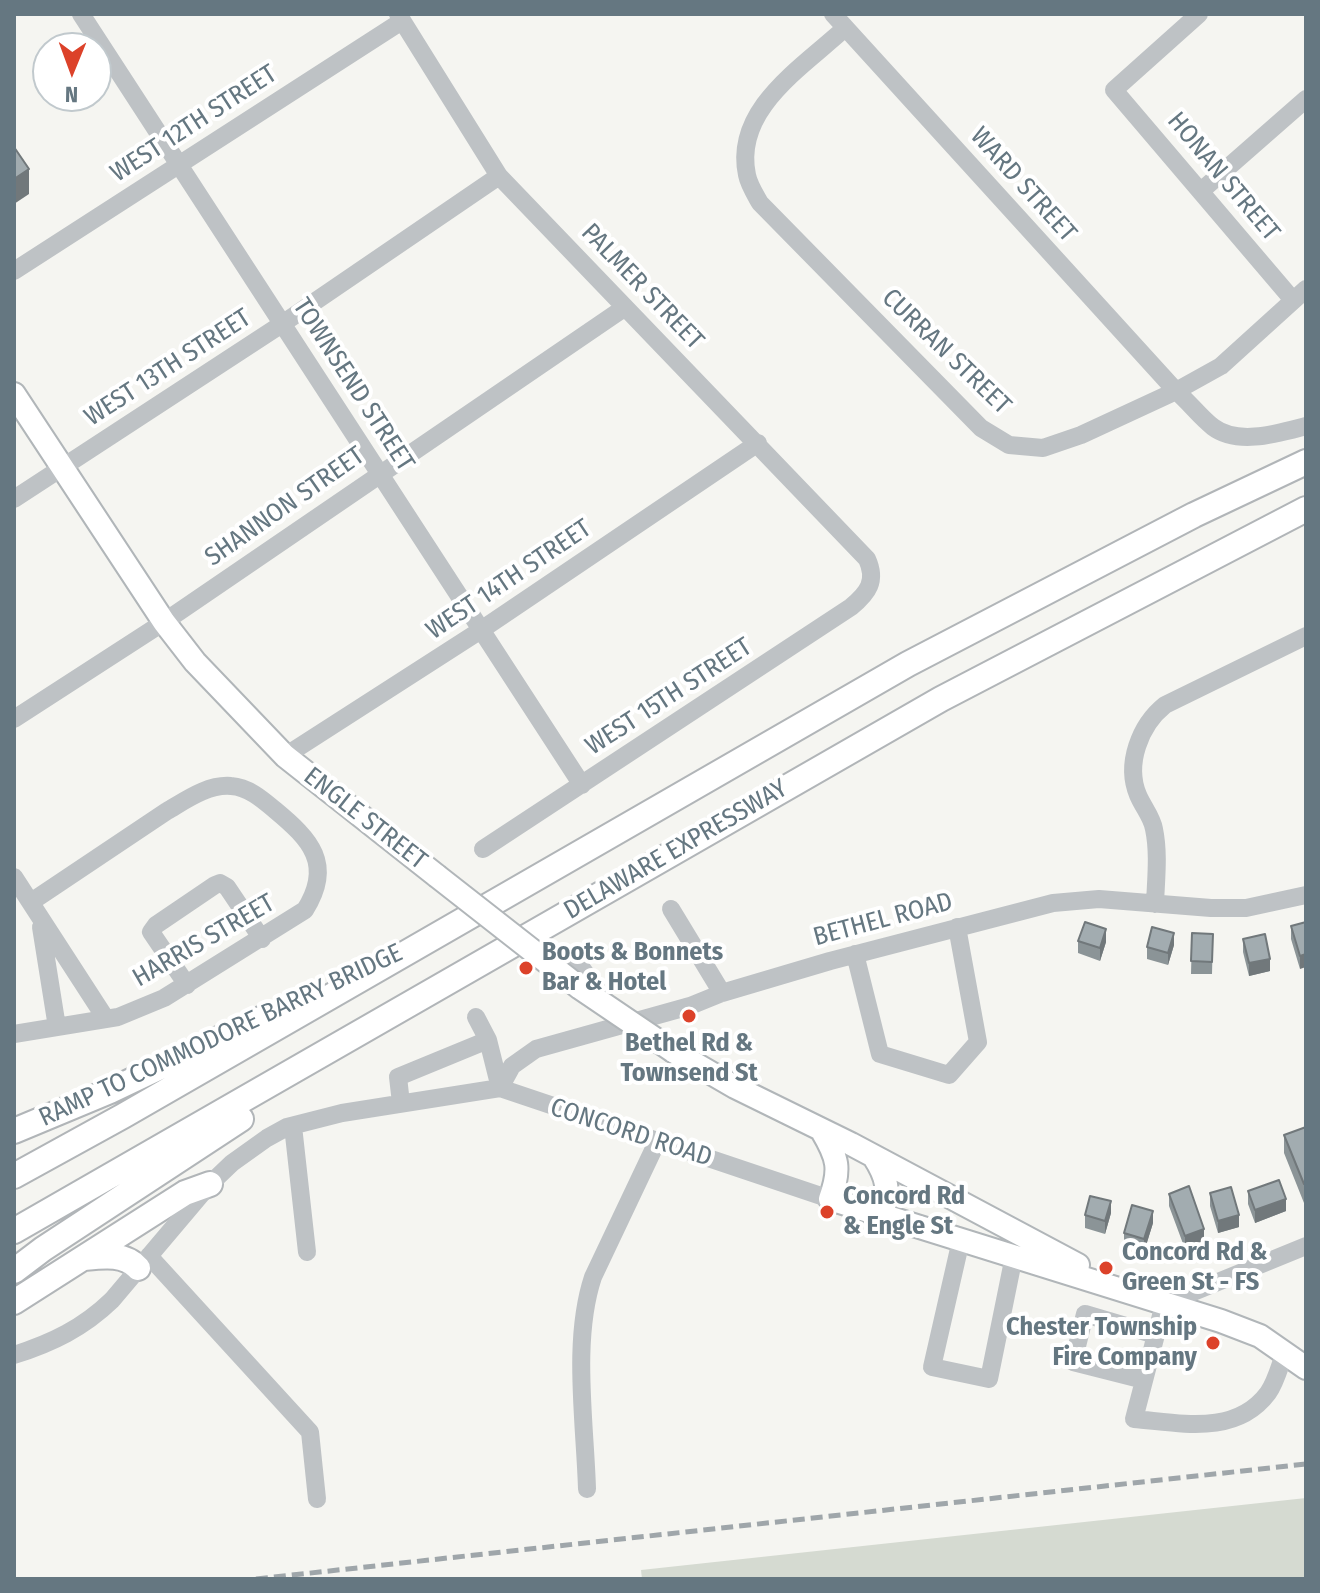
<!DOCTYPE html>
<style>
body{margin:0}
#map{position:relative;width:1320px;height:1593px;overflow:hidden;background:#f5f5f1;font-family:"Fira Sans Condensed",sans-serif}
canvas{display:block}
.frame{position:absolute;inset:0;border:16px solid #657781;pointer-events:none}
.north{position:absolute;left:32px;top:32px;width:80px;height:80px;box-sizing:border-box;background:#fff;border:2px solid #c1c9cd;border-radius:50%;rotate:181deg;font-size:22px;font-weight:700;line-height:32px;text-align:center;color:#657781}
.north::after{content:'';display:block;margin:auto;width:28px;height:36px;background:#dc422a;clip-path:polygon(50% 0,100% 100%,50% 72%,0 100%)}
</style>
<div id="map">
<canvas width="1320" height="1593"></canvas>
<div class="frame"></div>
<div class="north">N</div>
</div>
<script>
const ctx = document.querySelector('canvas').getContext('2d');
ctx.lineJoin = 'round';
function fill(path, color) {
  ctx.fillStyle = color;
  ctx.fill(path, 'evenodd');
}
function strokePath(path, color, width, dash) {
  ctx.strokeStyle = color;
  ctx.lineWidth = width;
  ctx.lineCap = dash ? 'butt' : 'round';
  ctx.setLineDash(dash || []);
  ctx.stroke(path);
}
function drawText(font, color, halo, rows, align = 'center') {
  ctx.font = font + ' "Fira Sans Condensed",sans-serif';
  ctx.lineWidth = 8;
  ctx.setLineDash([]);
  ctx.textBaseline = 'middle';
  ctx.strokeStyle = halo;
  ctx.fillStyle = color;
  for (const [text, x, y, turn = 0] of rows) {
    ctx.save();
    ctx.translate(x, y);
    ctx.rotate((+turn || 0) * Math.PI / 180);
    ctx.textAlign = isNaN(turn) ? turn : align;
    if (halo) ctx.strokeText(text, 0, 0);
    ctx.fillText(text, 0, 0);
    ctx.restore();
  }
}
fill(new Path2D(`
 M1306 1498V1579H642L641 1570Z`), '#d5dad1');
const major = new Path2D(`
 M14 394 164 622 195 662 285 756 437 876
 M673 1051 735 1087 851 1144 1078 1265
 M822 1131C838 1158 841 1169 830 1199L1221 1321 1260 1336 1306 1368
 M874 1157C887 1177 891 1192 881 1215`);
const highway = new Path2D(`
 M14 1131 110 1091 263 1018
 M14 1176 123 1116 908 664 1194 515 1306 462
 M14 1231 941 699 1306 509
 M84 1258C103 1256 125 1253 138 1268
 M14 1271 43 1249 241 1119
 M14 1302 185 1193 210 1184`);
strokePath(major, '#b1b6b9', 26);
strokePath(highway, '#b1b5b8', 28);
strokePath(new Path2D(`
 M81 14 582 785
 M398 14 499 176 867 559C877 581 868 593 851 607L483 849
 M833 14 1176 391C1189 402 1200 417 1213 427 1238 446 1279 433 1306 426
 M1199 14 1114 90 1292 299
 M845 28C803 67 733 109 747 175 749 185 755 194 760 203L981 428 1009 445 1043 448 1081 435 1176 391 1221 366 1306 289
 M1201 191 1306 99
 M14 271 402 21
 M14 499 282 324 499 176
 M14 719 164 622 624 308
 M285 756 481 630 758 443
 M14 877 106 1019
 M1155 904C1156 879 1159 853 1154 829 1152 817 1143 807 1138 795 1125 764 1140 725 1165 705L1306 636
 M671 909 722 993
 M41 927 57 1027
 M855 954 880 1054 949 1075 978 1042 957 927
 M576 960 607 1004
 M187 985 151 932 156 925 215 885 220 883 227 887 262 939
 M476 1017 488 1040 500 1088
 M14 1034 118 1017 164 998 305 910C334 864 310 839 275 810 262 799 248 787 231 786 208 784 186 800 167 811L31 902
 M500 1088 512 1066 536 1049 690 1006 722 993 830 961 1053 903 1099 899 1211 908H1246L1306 895
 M401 1103 398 1077 488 1040
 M293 1126 307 1252
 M961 1240 932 1367 989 1379 1014 1256
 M149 1256 310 1432 317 1499
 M1285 1352C1280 1365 1276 1382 1268 1393 1236 1436 1181 1423 1134 1419L1164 1304 1306 1246
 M14 1355C52 1343 83 1328 112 1300L210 1184 232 1163 267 1138 287 1127 342 1113 500 1088 830 1199
 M1144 1380 1073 1362 1085 1314 1156 1335
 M587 1489C585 1422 572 1340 593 1277L657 1142`), '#bec2c5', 18);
strokePath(major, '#fff', 22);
strokePath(highway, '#fff', 24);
strokePath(new Path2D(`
 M256 1579 1306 1464`), '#9fa6aa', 5, [12, 6]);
const majorBridge = new Path2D(`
 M437 876 580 988 673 1051`);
strokePath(majorBridge, '#b1b6b9', 26, []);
strokePath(majorBridge, '#fff', 22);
fill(new Path2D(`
 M1306 922 1300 969 1291 939V926Z
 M1192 933 1213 934 1212 974H1191Z
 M1243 939 1270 971 1249 976 1243 952Z
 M1078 941 1106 942 1100 961 1078 953Z
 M1174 945 1168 965 1147 959V947Z
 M1306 1127 1304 1203 1284 1153V1135Z
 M1248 1191 1286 1211 1255 1223 1248 1204Z
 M1210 1193 1239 1227 1218 1233 1210 1206Z
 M1169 1194 1204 1241 1185 1249 1169 1206Z
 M1111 1213 1105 1234 1085 1228V1215Z
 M1153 1223 1144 1252 1124 1245V1233Z`), '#8b9497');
fill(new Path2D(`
 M29 169V194L14 204V179Z
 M1106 929V942L1100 961V948Z
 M1174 933V945L1168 965V953Z
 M1306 954V967L1300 969V956Z
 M1270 959V971L1249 976V963Z
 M1306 1183V1202L1304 1203V1184Z
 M1286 1199V1211L1255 1223V1210Z
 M1111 1201V1213L1105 1234V1221Z
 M1153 1211V1223L1144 1252V1239Z
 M1239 1215V1227L1218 1233V1221Z
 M1204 1229V1241L1185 1249V1236Z`), '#71787b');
const building = new Path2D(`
 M14 147 29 169 14 179Z
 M1085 922 1106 929 1100 948 1078 941Z
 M1306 922V954L1300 956 1291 926Z
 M1152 927 1174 933 1168 953 1147 947Z
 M1192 933 1213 934 1212 962 1191 961Z
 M1265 934 1270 959 1249 963 1243 939Z
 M1306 1127V1183L1304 1184 1284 1135Z
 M1279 1180 1286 1199 1255 1210 1248 1191Z
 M1189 1186 1204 1229 1185 1236 1169 1194Z
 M1231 1187 1239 1215 1218 1221 1210 1193Z
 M1090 1196 1111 1201 1105 1221 1085 1215Z
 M1132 1205 1153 1211 1144 1239 1124 1233Z`);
fill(building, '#a2acb0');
strokePath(building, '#71787b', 2);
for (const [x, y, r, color] of [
 [526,968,8,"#dc422a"],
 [689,1016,8,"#dc422a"],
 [827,1212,8,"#dc422a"],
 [1106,1268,8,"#dc422a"],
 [1213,1343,8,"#dc422a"]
]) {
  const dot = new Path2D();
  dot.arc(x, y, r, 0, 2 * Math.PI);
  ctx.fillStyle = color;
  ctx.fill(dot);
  strokePath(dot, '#fff', 3);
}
drawText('26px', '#657781', '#fff', [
 ["WEST 12TH STREET",194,124,-33],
 ["HONAN STREET",1223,177,50],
 ["WARD STREET",1023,185,48],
 ["PALMER STREET",642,287,46],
 ["CURRAN STREET",946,352,44],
 ["WEST 13TH STREET",168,368,-33],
 ["TOWNSEND STREET",353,385,57],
 ["SHANNON STREET",285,507,-35],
 ["WEST 14TH STREET",509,580,-34],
 ["WEST 15TH STREET",669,697,-33],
 ["ENGLE STREET",365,819,38],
 ["DELAWARE EXPRESSWAY",676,850,-30],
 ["BETHEL ROAD",883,920,-15],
 ["HARRIS STREET",204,941,-30],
 ["RAMP TO COMMODORE BARRY BRIDGE",221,1036,-25],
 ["CONCORD ROAD",631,1133,18]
]);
drawText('bold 26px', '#657781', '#fff', [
 ["Boots & Bonnets",542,953],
 ["Bar & Hotel",542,983],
 ["Bethel Rd &",689,1044,"center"],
 ["Townsend St",689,1074,"center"],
 ["Concord Rd",843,1197],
 ["& Engle St",843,1227],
 ["Concord Rd &",1122,1253],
 ["Green St - FS",1122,1283],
 ["Chester Township",1197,1328,"right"],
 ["Fire Company",1197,1358,"right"]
], 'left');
</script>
